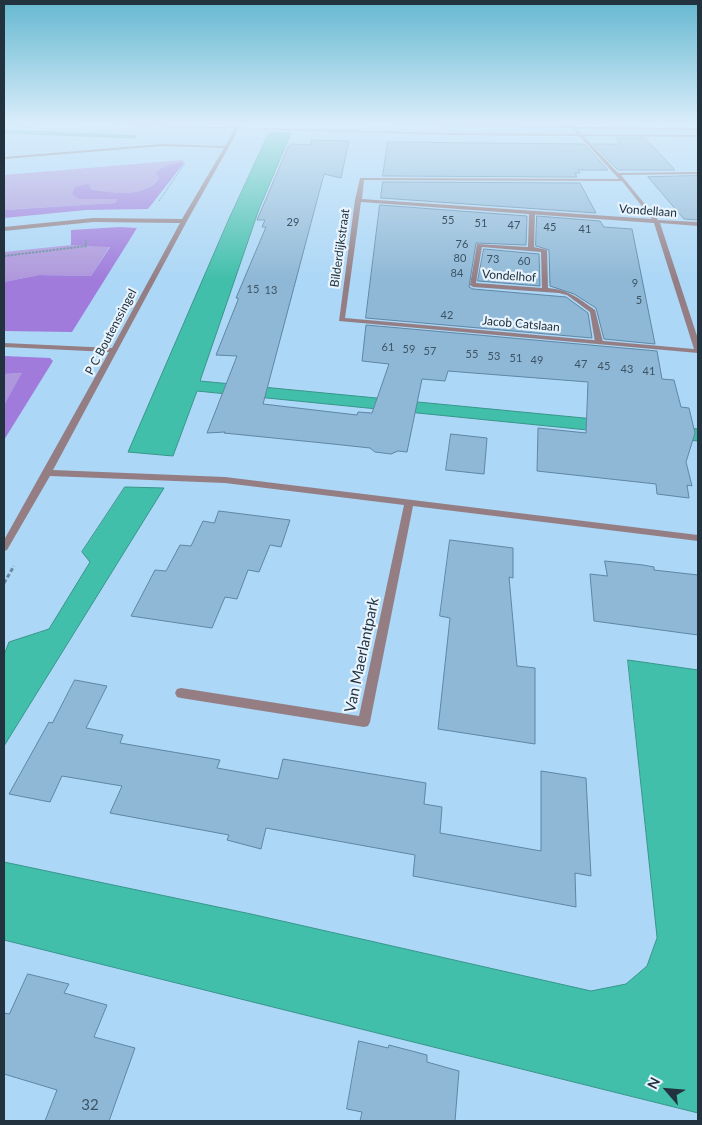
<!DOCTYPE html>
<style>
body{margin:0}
#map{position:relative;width:702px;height:1125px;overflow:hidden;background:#acd7f6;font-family:Lato,sans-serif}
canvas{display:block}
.frame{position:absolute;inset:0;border:5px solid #22323f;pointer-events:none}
.north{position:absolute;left:642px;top:1065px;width:50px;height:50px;-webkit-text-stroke:4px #e7f3fd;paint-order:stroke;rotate:297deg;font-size:14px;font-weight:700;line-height:20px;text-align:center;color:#22323f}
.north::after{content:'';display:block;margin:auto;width:18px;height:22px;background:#22323f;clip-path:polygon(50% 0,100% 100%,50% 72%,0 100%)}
</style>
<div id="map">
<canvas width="702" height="1125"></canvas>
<div class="frame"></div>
<div class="north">N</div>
</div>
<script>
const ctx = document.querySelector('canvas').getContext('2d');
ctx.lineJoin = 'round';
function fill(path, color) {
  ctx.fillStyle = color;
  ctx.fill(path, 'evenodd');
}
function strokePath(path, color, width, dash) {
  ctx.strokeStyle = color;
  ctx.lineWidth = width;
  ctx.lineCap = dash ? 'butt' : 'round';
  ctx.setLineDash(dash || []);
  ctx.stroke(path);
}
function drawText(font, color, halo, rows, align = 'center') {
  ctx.font = font + ' Lato,sans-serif';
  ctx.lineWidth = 4.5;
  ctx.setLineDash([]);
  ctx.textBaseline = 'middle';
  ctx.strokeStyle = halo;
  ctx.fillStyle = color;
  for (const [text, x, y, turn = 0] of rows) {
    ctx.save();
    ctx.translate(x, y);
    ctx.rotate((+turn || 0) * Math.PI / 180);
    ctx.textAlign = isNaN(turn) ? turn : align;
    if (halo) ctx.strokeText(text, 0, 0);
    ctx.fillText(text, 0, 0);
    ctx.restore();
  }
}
fill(new Path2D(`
 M183 160 184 163C168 163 159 183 145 189 134 193 118 195 106 193 101 192 95 189 91 189 85 189 77 193 72 195L79 199H119L115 203 4 210V175Z
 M71 245 110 246 91 276 39 275 4 282V252Z
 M23 373 4 405V374Z`), '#af97db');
fill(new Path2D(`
 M184 163 148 209 86 210 4 218V210L115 203 118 199H79L72 195 75 187 88 184 91 189C111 194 146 198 159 178L156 173C164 165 173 163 184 163Z
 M120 227 137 228 72 332 4 331V282L39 275 91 276 110 247 71 245V230Z
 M4 356 50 358 53 361 4 440V405L22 373 4 374Z`), '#a07bdb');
const water = new Path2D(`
 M4 130 137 136 135 138 4 133Z
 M269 133H291L259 209 200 381 698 429V441L197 391 173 456 128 452 228 221Z
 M125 487 164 488 4 746V655L9 642 49 629 90 562 82 552Z
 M628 660 698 670V1113L4 940V862L251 914 591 991 626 984 647 966 657 938Z`);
fill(water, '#41bfab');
strokePath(water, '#38958b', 1);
const building = new Path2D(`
 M616 138H645L675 170H618L593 144H620Z
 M312 140 349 141 341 178 324 174 263 404 357 415 358 412 372 413 389 364 362 361 366 325 657 351 662 379 674 380 681 407 689 408 695 433 686 462 692 486 687 485 689 498 657 494 656 484 537 471 538 428 586 433 588 382 448 371 445 381 422 379 407 452 398 451 391 454 375 452 370 448 333 444 224 433 225 432 207 433 237 356 216 355 238 300V298H236L266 227H262L265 220H257L288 147 291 144 310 145Z
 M388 142 584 144 608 170H578L580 173H575L577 177 383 176Z
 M698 176V220L684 219 648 177Z
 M383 182 580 183 596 213 381 198Z
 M380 205 527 216 526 245 476 243 469 287 473 289 566 297 588 313 592 338 366 318Z
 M537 216 600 221 604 227 632 229 655 344 604 339 596 308 574 294 550 286 549 250 536 246Z
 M484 249 539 254 540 286 478 281Z
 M451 434 487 438 484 474 446 470Z
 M219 511 290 520 281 547 270 545 259 572 248 570 237 599 225 597 212 628 131 616 155 570 166 571 180 545 191 546 203 521 214 523Z
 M450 540 513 548V578L509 577 517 666 535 668V744L438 729 450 618 440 616Z
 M605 561 643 565 654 567V570L698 575V635L594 621 590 574 607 576Z
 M75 680 107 686 86 728 123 735 120 743 220 760 217 768 278 779 283 759 426 783 424 804 442 807 440 833 541 851V771L586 778 591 876 575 873 576 907 413 876 415 855 266 828 261 849 227 840 229 835 110 813 122 786 62 776 50 802 9 794 49 722 52 723Z
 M28 974 69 984 64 993 107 1005 94 1037 135 1048 109 1121H45L57 1090 4 1074V1013L9 1014Z
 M359 1041 388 1048 389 1045 427 1055V1062L459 1071 455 1121H360L362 1112 347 1109Z`);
fill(building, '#8fb8d6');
strokePath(building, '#5f86a3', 1);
strokePath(new Path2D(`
 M4 125 38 127
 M159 201 185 163`), '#6c8ba2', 1, [2, 1]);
strokePath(new Path2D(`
 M4 256 86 246V240`), '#6c8ba2', 2, [2.5, 1]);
strokePath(new Path2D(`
 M4 583 14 566`), '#6c8ba2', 3, [4, 2.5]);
fill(new Path2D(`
 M532 211 535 213 534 247 547 250 548 288C569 290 578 298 595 310L603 342 601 343 595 342 590 312 567 295 559 293 473 287 470 285 477 244 528 247 529 213ZM482 247 541 252 542 288 476 283Z`), '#947e84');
fill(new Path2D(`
 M328 123 570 126 568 123H572L575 127 698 128V130L577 129 618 173 698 172V174L621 175 658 220 698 222V226L660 223 698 339V353L339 321 355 200 360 178 619 179 572 128ZM364 180 622 181 652 219 362 199ZM361 202 654 223 694 349 345 318Z
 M236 126 238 127 235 136 187 221 53 470 225 477 698 535V541L413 506 370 722 368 726 364 727 181 698 177 697 175 693 177 689 181 688 359 716 404 505 225 483 50 476 7 550 4 551V540L109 352 4 347V343L112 348 180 223 93 222 4 231V227L93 218 182 219 224 148 162 146 4 159V157L162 144 225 146Z`), '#947e84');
fill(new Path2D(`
 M54 123 449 133 698 135V137L449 135Z`), '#947e84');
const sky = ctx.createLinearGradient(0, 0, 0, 280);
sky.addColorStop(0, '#65b8d0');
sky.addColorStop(0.44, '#daedfb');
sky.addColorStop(1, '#daedfb00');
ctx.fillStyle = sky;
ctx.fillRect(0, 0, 702, 280);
drawText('11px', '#3d5465', null, [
 ["55",448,220],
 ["29",293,222],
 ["51",481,223],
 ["47",514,225],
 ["45",550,227],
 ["41",585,229],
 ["76",462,244],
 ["80",460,258],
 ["73",493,259],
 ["60",524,261],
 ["84",457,273],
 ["9",635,283],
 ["15",253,289],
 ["13",271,290],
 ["5",639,300],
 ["42",447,315],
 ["61",388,347],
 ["59",409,349],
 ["57",430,351],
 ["55",472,354],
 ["53",494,356],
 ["51",516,358],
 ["49",537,360],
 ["47",581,364],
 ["45",604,366],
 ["43",627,369],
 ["41",649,371]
]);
drawText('12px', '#22323f', '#e7f3fd', [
 ["Vondellaan",648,211,4],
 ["Bilderdijkstraat",340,248,-82],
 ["Vondelhof",509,276,4],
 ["Jacob Catslaan",521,324,5],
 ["P C Boutenssingel",111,332,-62]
]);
drawText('15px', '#22323f', '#e7f3fd', [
 ["Van Maerlantpark",362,655,-78]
]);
drawText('15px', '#3d5465', null, [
 ["32",90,1105]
]);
</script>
